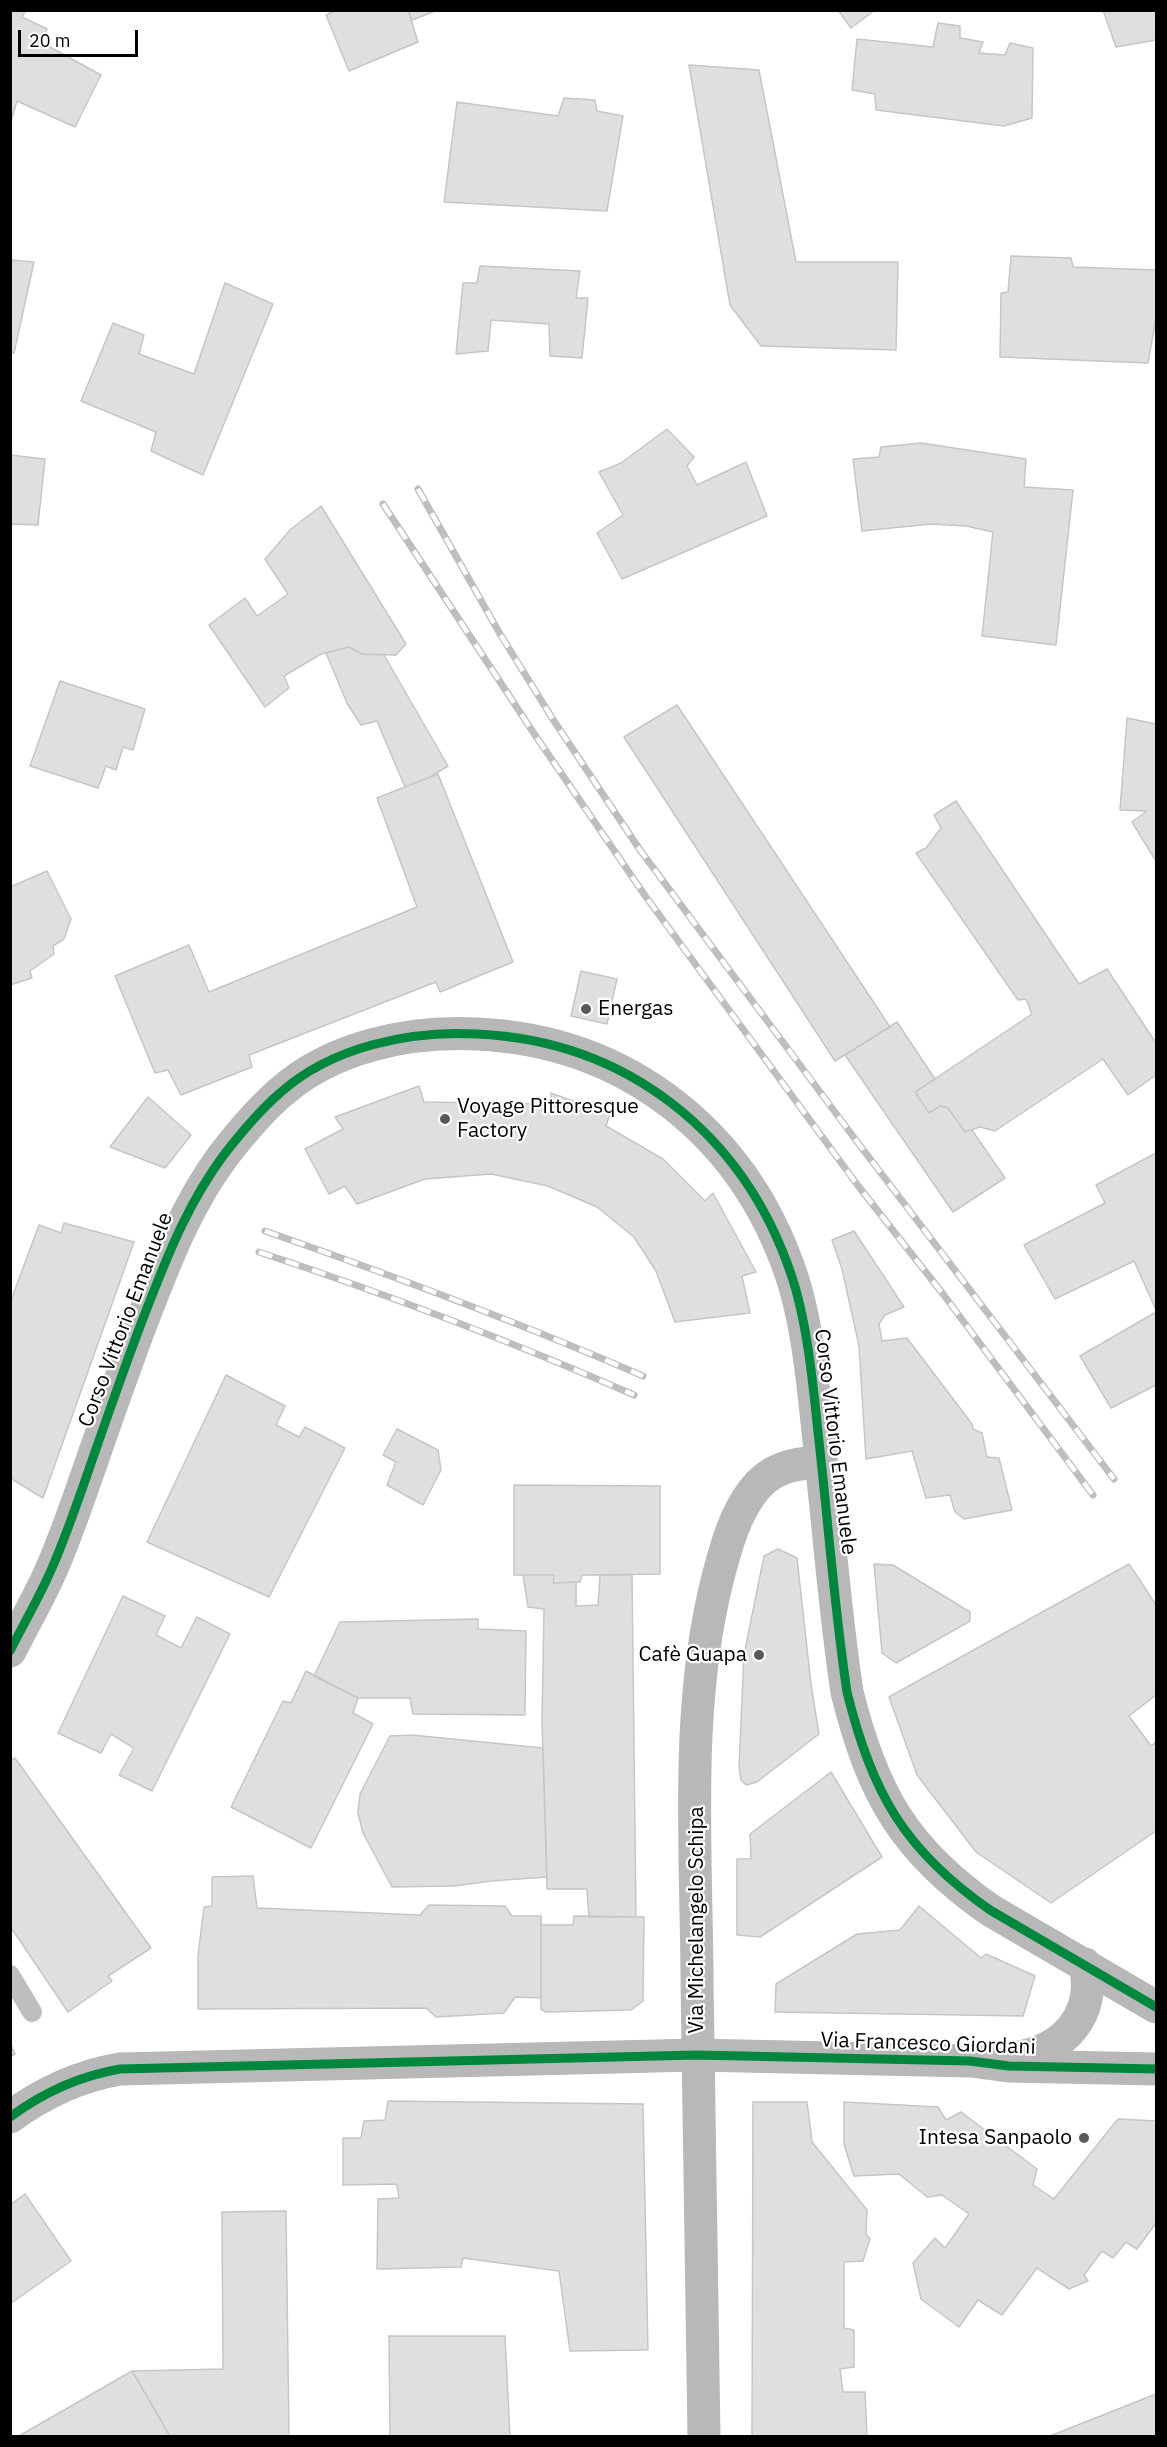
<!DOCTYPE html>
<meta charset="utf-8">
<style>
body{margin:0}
#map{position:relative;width:1167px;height:2447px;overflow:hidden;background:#fff;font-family:"IBM Plex Sans",sans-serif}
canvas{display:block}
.frame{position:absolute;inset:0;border:12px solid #000;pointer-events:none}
.scale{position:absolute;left:18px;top:30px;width:120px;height:27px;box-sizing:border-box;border:3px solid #000;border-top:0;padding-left:8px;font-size:18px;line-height:21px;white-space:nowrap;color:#000;-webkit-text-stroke:4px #fff;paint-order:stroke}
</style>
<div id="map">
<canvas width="1167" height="2447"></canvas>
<div class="frame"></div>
<div class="scale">20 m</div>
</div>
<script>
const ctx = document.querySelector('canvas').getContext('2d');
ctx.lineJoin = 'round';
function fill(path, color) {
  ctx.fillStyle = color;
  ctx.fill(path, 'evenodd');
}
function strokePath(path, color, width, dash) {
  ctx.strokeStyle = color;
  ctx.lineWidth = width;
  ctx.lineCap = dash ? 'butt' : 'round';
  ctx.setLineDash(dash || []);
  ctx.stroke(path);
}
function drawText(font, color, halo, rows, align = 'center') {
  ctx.font = font + ' "IBM Plex Sans",sans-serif';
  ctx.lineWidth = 4.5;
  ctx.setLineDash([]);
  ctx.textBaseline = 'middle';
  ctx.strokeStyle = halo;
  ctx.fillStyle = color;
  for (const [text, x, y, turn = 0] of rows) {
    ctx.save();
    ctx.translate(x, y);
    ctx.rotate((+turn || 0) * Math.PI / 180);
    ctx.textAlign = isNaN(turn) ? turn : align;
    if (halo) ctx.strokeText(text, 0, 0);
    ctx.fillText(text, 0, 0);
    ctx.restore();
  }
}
const building = new Path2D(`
 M10 10H26L22 17 47 29 41 42 101 75 75 127 17 101 10 125Z
 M337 10H408L418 42 349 71 326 15Z
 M408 10H438L412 20Z
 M838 10H875L851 28Z
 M1103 10H1156V40L1116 47Z
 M938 23 960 26V38L983 42 979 53 1005 55 1010 43 1033 48 1032 118 1004 126 876 110 875 94 852 90 857 39 933 47Z
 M689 65 759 70 796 262H898L896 350 761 346 730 305Z
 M564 98 595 100 597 111 623 116 607 211 444 202 457 102 558 116Z
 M1011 256 1071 258 1073 267 1156 270V319L1148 363 1000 357 1001 293 1008 292Z
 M12 260 34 262 14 353 10 352V261Z
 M480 266 580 271 576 298H588L582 358 550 356 549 324 491 320 488 351 456 354 463 283H477Z
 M225 283 273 304 203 475 151 451 156 432 81 401 113 323 144 335 139 354 194 374Z
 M667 429 694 457 687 466 697 485 746 462 767 516 622 579 597 533 623 515 599 472 621 463Z
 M921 443 1026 459 1024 487 1073 490 1056 645 982 636 993 532 966 526 931 524 862 531 853 459 879 457 881 447Z
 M10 455 45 459 38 525 10 524Z
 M321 506 406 644 396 655 362 654 349 647 321 654 284 676 289 688 265 707 209 625 245 598 257 616 288 594 265 559 291 529Z
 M349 647 362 654 384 655 448 766 430 777 405 787 377 721 361 725 347 703 326 653Z
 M60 681 145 709 133 750 123 747 116 770 106 766 98 788 30 766Z
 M677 705 890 1027 835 1061 624 737Z
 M1127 718 1156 724V861L1132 822 1147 811 1120 810Z
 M438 774 513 962 440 992 436 982 249 1055 252 1067 181 1095 168 1070 155 1073 115 976 189 945 209 992 417 907 377 798Z
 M956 801 1079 984 1107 969 1156 1043V1075L1128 1095 1103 1059 995 1131 980 1127 965 1132 948 1108 940 1106 929 1113 915 1092 1032 1014 1026 999 1018 1000 916 853 926 848 941 828 934 815Z
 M47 871 71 919 64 939 53 946 54 954 30 971 32 978 10 985V887Z
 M581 971 617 979 607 1024 571 1016Z
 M897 1022 935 1079 915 1092 929 1113 940 1106 948 1108 965 1132 972 1130 1005 1178 953 1212 845 1055Z
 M419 1086 424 1102 551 1104V1093L610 1114 606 1126 663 1159 705 1201 713 1193 756 1272 742 1276 750 1313 675 1322 656 1271 634 1237 597 1207 548 1186 491 1174 425 1179 357 1204 345 1186 329 1194 305 1149 343 1129 335 1117Z
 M148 1097 191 1135 165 1168 110 1147Z
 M1156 1153V1310L1134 1261 1055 1299 1024 1245 1105 1203 1096 1185Z
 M64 1223 134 1242 43 1498 10 1478V1303L39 1225 61 1233Z
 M854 1231 904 1307 885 1315 879 1324 882 1341 907 1338 972 1424 973 1429 982 1433 987 1457 999 1458 1012 1510 964 1519 955 1512 950 1495 926 1498 912 1451 866 1459 859 1346 842 1269 832 1240Z
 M1156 1312V1385L1111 1408 1080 1356Z
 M226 1375 285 1406 276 1425 299 1437 305 1427 345 1448 269 1597 147 1542Z
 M397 1429 438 1450 441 1470 423 1505 387 1485 396 1462 383 1455Z
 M514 1485 660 1486V1574L582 1575 580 1582 553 1583 554 1575H514Z
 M778 1549 797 1558 811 1684 819 1734 757 1782 746 1785 741 1780 739 1766 744 1655 764 1556Z
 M874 1564 893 1565 970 1612V1621L896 1663 882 1653Z
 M1129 1564 1156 1605V1695L1129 1716 1151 1746 1156 1742V1831L1051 1903 976 1852 917 1775 889 1697Z
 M523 1575H554L553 1583 576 1582V1606L598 1605 600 1575H632L636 1917H589L587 1889H547L542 1721 544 1609 528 1607Z
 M123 1596 165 1616 156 1635 181 1648 197 1617 230 1634 152 1791 119 1775 134 1748 111 1734 101 1753 58 1733Z
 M478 1619V1629L526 1631 525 1715 413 1714 410 1698H358L314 1676 340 1622Z
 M306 1671 358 1698 353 1713 373 1724 311 1848 231 1807 283 1701 291 1703Z
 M412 1735 543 1748 547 1877 491 1881 454 1886 392 1887 363 1833 358 1813 360 1794 390 1736Z
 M15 1758 151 1948 108 1976 112 1981 68 2012 10 1926V1761Z
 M831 1772 882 1857 760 1937 737 1935V1859H751L750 1834Z
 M253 1876 257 1908 420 1915 429 1905 505 1906 512 1916H541V1998L515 1997 504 2013 436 2017 426 2008 198 2009V1956L204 1907 212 1906V1877Z
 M919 1906 981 1958 986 1954 1035 1976 1023 2016 775 2012 776 1984 857 1934 900 1930Z
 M574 1916 644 1917 643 2001 631 2010 546 2012 541 2009V1925H573Z
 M10 2043 15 2054 10 2057Z
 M388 2101 643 2104 648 2350 570 2351 559 2271 463 2258 461 2267 377 2269 378 2199 399 2198 397 2184 343 2185V2138H361L364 2121 385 2120Z
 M753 2102H807L812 2142 867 2210 866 2234 870 2239 863 2261 844 2262V2328L854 2330V2367L840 2369 843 2392H865L867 2436H752Z
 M844 2102 938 2107 946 2120 961 2112 1037 2169 1033 2185 1054 2199 1118 2119 1156 2121V2223L1137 2249 1126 2242 1113 2258 1102 2251 1084 2275 1088 2281 1069 2289 1037 2268 1002 2315 978 2300 959 2327 921 2299 913 2263 935 2238 945 2248 969 2214 942 2195 927 2197 899 2174 854 2176 844 2144Z
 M25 2194 71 2261 10 2304V2205Z
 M286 2211 289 2436H170L132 2371 223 2369 222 2212Z
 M389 2336H505L510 2436H390Z
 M132 2371 170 2436H19Z
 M1156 2394V2436H1050Z`);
fill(building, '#dfdfdf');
strokePath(building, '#c6c6c6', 1.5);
strokePath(new Path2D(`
 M10 1975 32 2012`), '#bebebe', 20);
strokePath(new Path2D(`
 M10 1651C24 1623 40 1596 52 1568 69 1529 82 1489 96 1449 114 1398 131 1348 151 1298 171 1247 190 1201 223 1156 240 1134 259 1111 280 1093 331 1047 410 1030 477 1034 627 1041 743 1133 791 1274 807 1321 813 1383 818 1432 828 1519 834 1606 847 1692 872 1793 904 1850 990 1910L1156 2007
 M1014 2058C1063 2051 1097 2016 1085 1964
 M10 2117C44 2092 79 2076 120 2069L697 2055 970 2061 1009 2066 1156 2069
 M704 2436C702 2283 698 2129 697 1975 696 1842 685 1706 718 1577 726 1547 734 1516 753 1491 770 1468 794 1463 821 1462`), '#b8b8b8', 33);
const rail = new Path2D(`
 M418 489 500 634 554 721 640 850 855 1139 1114 1479
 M383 504 535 735 646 897 859 1187 943 1294 1093 1495
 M265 1231C394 1276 518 1322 643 1376
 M259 1252C386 1294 511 1341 634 1395`);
strokePath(rail, '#bebebe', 7);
strokePath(rail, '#fff', 4.5, [14]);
strokePath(new Path2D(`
 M10 1651C24 1623 40 1596 52 1568 69 1529 82 1489 96 1449 114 1398 131 1348 151 1298 171 1247 190 1201 223 1156 240 1134 259 1111 280 1093 331 1047 410 1030 477 1034 627 1041 743 1133 791 1274 807 1321 813 1383 818 1432 828 1519 834 1606 847 1692 872 1793 904 1850 990 1910L1156 2007
 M10 2117C44 2092 79 2076 120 2069L697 2055 970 2061 1009 2066 1156 2069`), '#00873e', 9);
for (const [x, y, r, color] of [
 [586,1009,6,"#595959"],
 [445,1119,6,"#595959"],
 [759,1655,6,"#595959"],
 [1084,2138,6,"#595959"]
]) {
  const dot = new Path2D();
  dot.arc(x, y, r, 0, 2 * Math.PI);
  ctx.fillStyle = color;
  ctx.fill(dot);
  strokePath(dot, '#fff', 2);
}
drawText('21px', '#000', '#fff', [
 ["Energas",598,1009],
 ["Voyage Pittoresque",457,1107],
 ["Factory",457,1131],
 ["Cafè Guapa",747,1655,"right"],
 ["Intesa Sanpaolo",1072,2138,"right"]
], 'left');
drawText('21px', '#000', '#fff', [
 ["Corso Vittorio Emanuele",126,1320,-69],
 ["Corso Vittorio Emanuele",835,1442,83],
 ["Via Michelangelo Schipa",697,1920,-90],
 ["Via Francesco Giordani",928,2044,2]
]);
</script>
